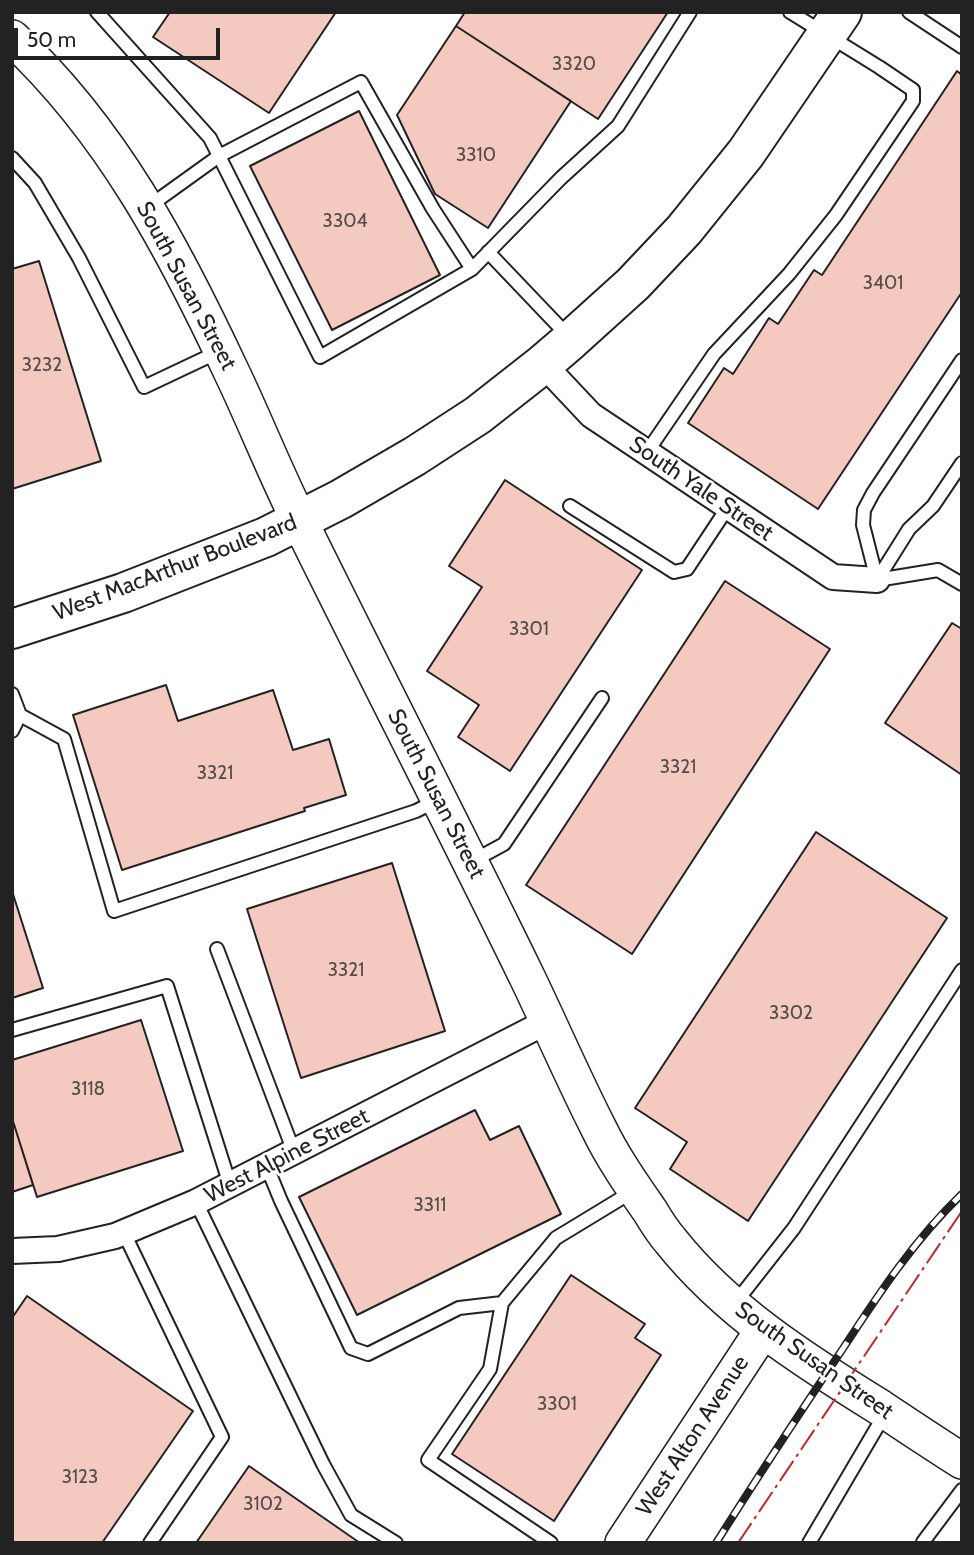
<!DOCTYPE html>
<style>
body{margin:0}
#map{position:relative;width:974px;height:1555px;overflow:hidden;background:#fff;font-family:Cabin,sans-serif}
canvas{display:block}
.frame{position:absolute;inset:0;border:14px solid #222;pointer-events:none}
.scale{position:absolute;left:14px;top:28px;width:206px;height:32px;box-sizing:border-box;border:4px solid #222;border-top:0;padding-left:9px;font-size:21px;line-height:24px;white-space:nowrap;color:#222;-webkit-text-stroke:5px #fff;paint-order:stroke}
</style>
<div id="map">
<canvas width="974" height="1555"></canvas>
<div class="frame"></div>
<div class="scale">50 m</div>
</div>
<script>
const ctx = document.querySelector('canvas').getContext('2d');
ctx.lineJoin = 'round';
function fill(path, color) {
  ctx.fillStyle = color;
  ctx.fill(path, 'evenodd');
}
function strokePath(path, color, width, dash) {
  ctx.strokeStyle = color;
  ctx.lineWidth = width;
  ctx.lineCap = dash ? 'butt' : 'round';
  ctx.setLineDash(dash || []);
  ctx.stroke(path);
}
function drawText(font, color, halo, rows, align = 'center') {
  ctx.font = font + ' Cabin,sans-serif';
  ctx.lineWidth = 5;
  ctx.setLineDash([]);
  ctx.textBaseline = 'middle';
  ctx.strokeStyle = halo;
  ctx.fillStyle = color;
  for (const [text, x, y, turn = 0] of rows) {
    ctx.save();
    ctx.translate(x, y);
    ctx.rotate((+turn || 0) * Math.PI / 180);
    ctx.textAlign = isNaN(turn) ? turn : align;
    if (halo) ctx.strokeText(text, 0, 0);
    ctx.fillText(text, 0, 0);
    ctx.restore();
  }
}
const building = new Path2D(`
 M170 12H336L269 113 153 37Z
 M465 12H668L598 119 456 26Z
 M456 26 571 101 488 228 435 194 397 115Z
 M957 71 962 75V292L818 509 688 423 724 368 733 374 769 318 778 324 814 270 822 275Z
 M359 111 440 275 332 330 250 166Z
 M39 261 101 461 12 489V269Z
 M505 480 642 570 510 771 458 737 479 705 427 671 482 587 449 566Z
 M725 581 830 649 632 954 526 885Z
 M952 623 962 629V775L885 723Z
 M166 685 178 721 273 690 293 750 329 739 346 795 304 808 305 811 122 870 73 715Z
 M816 832 947 918 748 1221 670 1169 687 1142 635 1108Z
 M392 863 445 1031 301 1078 247 909Z
 M12 891 43 988 12 998Z
 M141 1020 183 1151 37 1197 12 1118V1060Z
 M475 1110 490 1140 519 1126 561 1214 357 1315 299 1197Z
 M12 1118 33 1185 12 1192Z
 M571 1275 645 1324 635 1338 661 1355 554 1521 452 1454Z
 M27 1296 193 1411 102 1543H12V1318Z
 M249 1466 360 1543H196Z`);
fill(building, '#f3c9c0');
strokePath(building, '#222', 2);
const lane = new Path2D(`
 M97 12 210 138 320 357 472 269 561 178 618 126 690 12
 M909 12 962 47
 M12 158 35 183 79 258 144 387 218 352
 M148 207 219 156 361 82 433 209 472 269
 M488 252 570 338
 M647 452 714 354 789 274 836 215 913 101V90L879 67 790 12
 M570 506 674 572 687 569 728 507
 M877 580 863 525 864 510 873 493 962 360
 M877 580 909 529 933 506 962 463
 M877 580 938 570 962 584
 M12 694 20 715 64 739 114 911 416 811 438 800
 M12 731 20 715
 M471 862 504 844 602 698
 M217 949 294 1152
 M12 1030 167 986 230 1185
 M267 1167 281 1201 351 1348 368 1354 459 1308 502 1303
 M196 1202 323 1464 351 1515 396 1543
 M124 1233 222 1437 150 1543
 M736 1302 794 1228 962 970
 M923 1542 962 1490
 M551 1543 428 1460 490 1369 502 1303 556 1238 635 1190
 M809 1543 886 1412`);
const street = new Path2D(`
 M543 364 591 415 833 577 877 580
 M12 1251 58 1249 115 1236 196 1202 548 1021`);
const secondary = new Path2D(`
 M12 38C112 131 175 251 232 373 256 423 276 475 301 524 376 676 454 827 528 979 552 1029 574 1080 599 1129 613 1158 632 1185 650 1211 656 1221 662 1231 670 1240 726 1311 805 1361 881 1408 908 1426 935 1444 962 1461
 M623 1543 763 1330`);
const primary = new Path2D(`
 M12 629 123 593 266 537 341 499 415 456 478 415 543 364 571 340 633 284 684 230 746 153 842 12`);
strokePath(lane, '#222', 16);
strokePath(street, '#222', 28);
strokePath(secondary, '#222', 38);
strokePath(primary, '#222', 42);
strokePath(lane, '#fff', 12);
strokePath(street, '#fff', 24);
strokePath(secondary, '#fff', 35);
strokePath(primary, '#fff', 38);
const rail = new Path2D(`
 M716 1543C757 1478 799 1414 842 1350 878 1295 914 1240 962 1194`);
strokePath(rail, '#222', 8);
strokePath(rail, '#fff', 5, [16]);
strokePath(new Path2D(`
 M738 1543 962 1211`), '#c62828', 2, [24, 5, 3.5, 5]);
drawText('19px', '#564c4a', null, [
 ["3320",574,64],
 ["3310",476,155],
 ["3304",345,221],
 ["3401",883,283],
 ["3232",42,365],
 ["3301",529,629],
 ["3321",678,767],
 ["3321",215,773],
 ["3321",346,970],
 ["3302",791,1013],
 ["3118",88,1089],
 ["3311",430,1205],
 ["3301",557,1404],
 ["3123",80,1477],
 ["3102",263,1504]
]);
drawText('23px', '#222', '#fff', [
 ["South Susan Street",186,286,62],
 ["South Yale Street",701,489,34],
 ["West MacArthur Boulevard",175,568,-21],
 ["South Susan Street",436,794,63],
 ["West Alpine Street",287,1156,-27],
 ["South Susan Street",814,1361,35],
 ["West Alton Avenue",693,1436,-57]
]);
</script>
